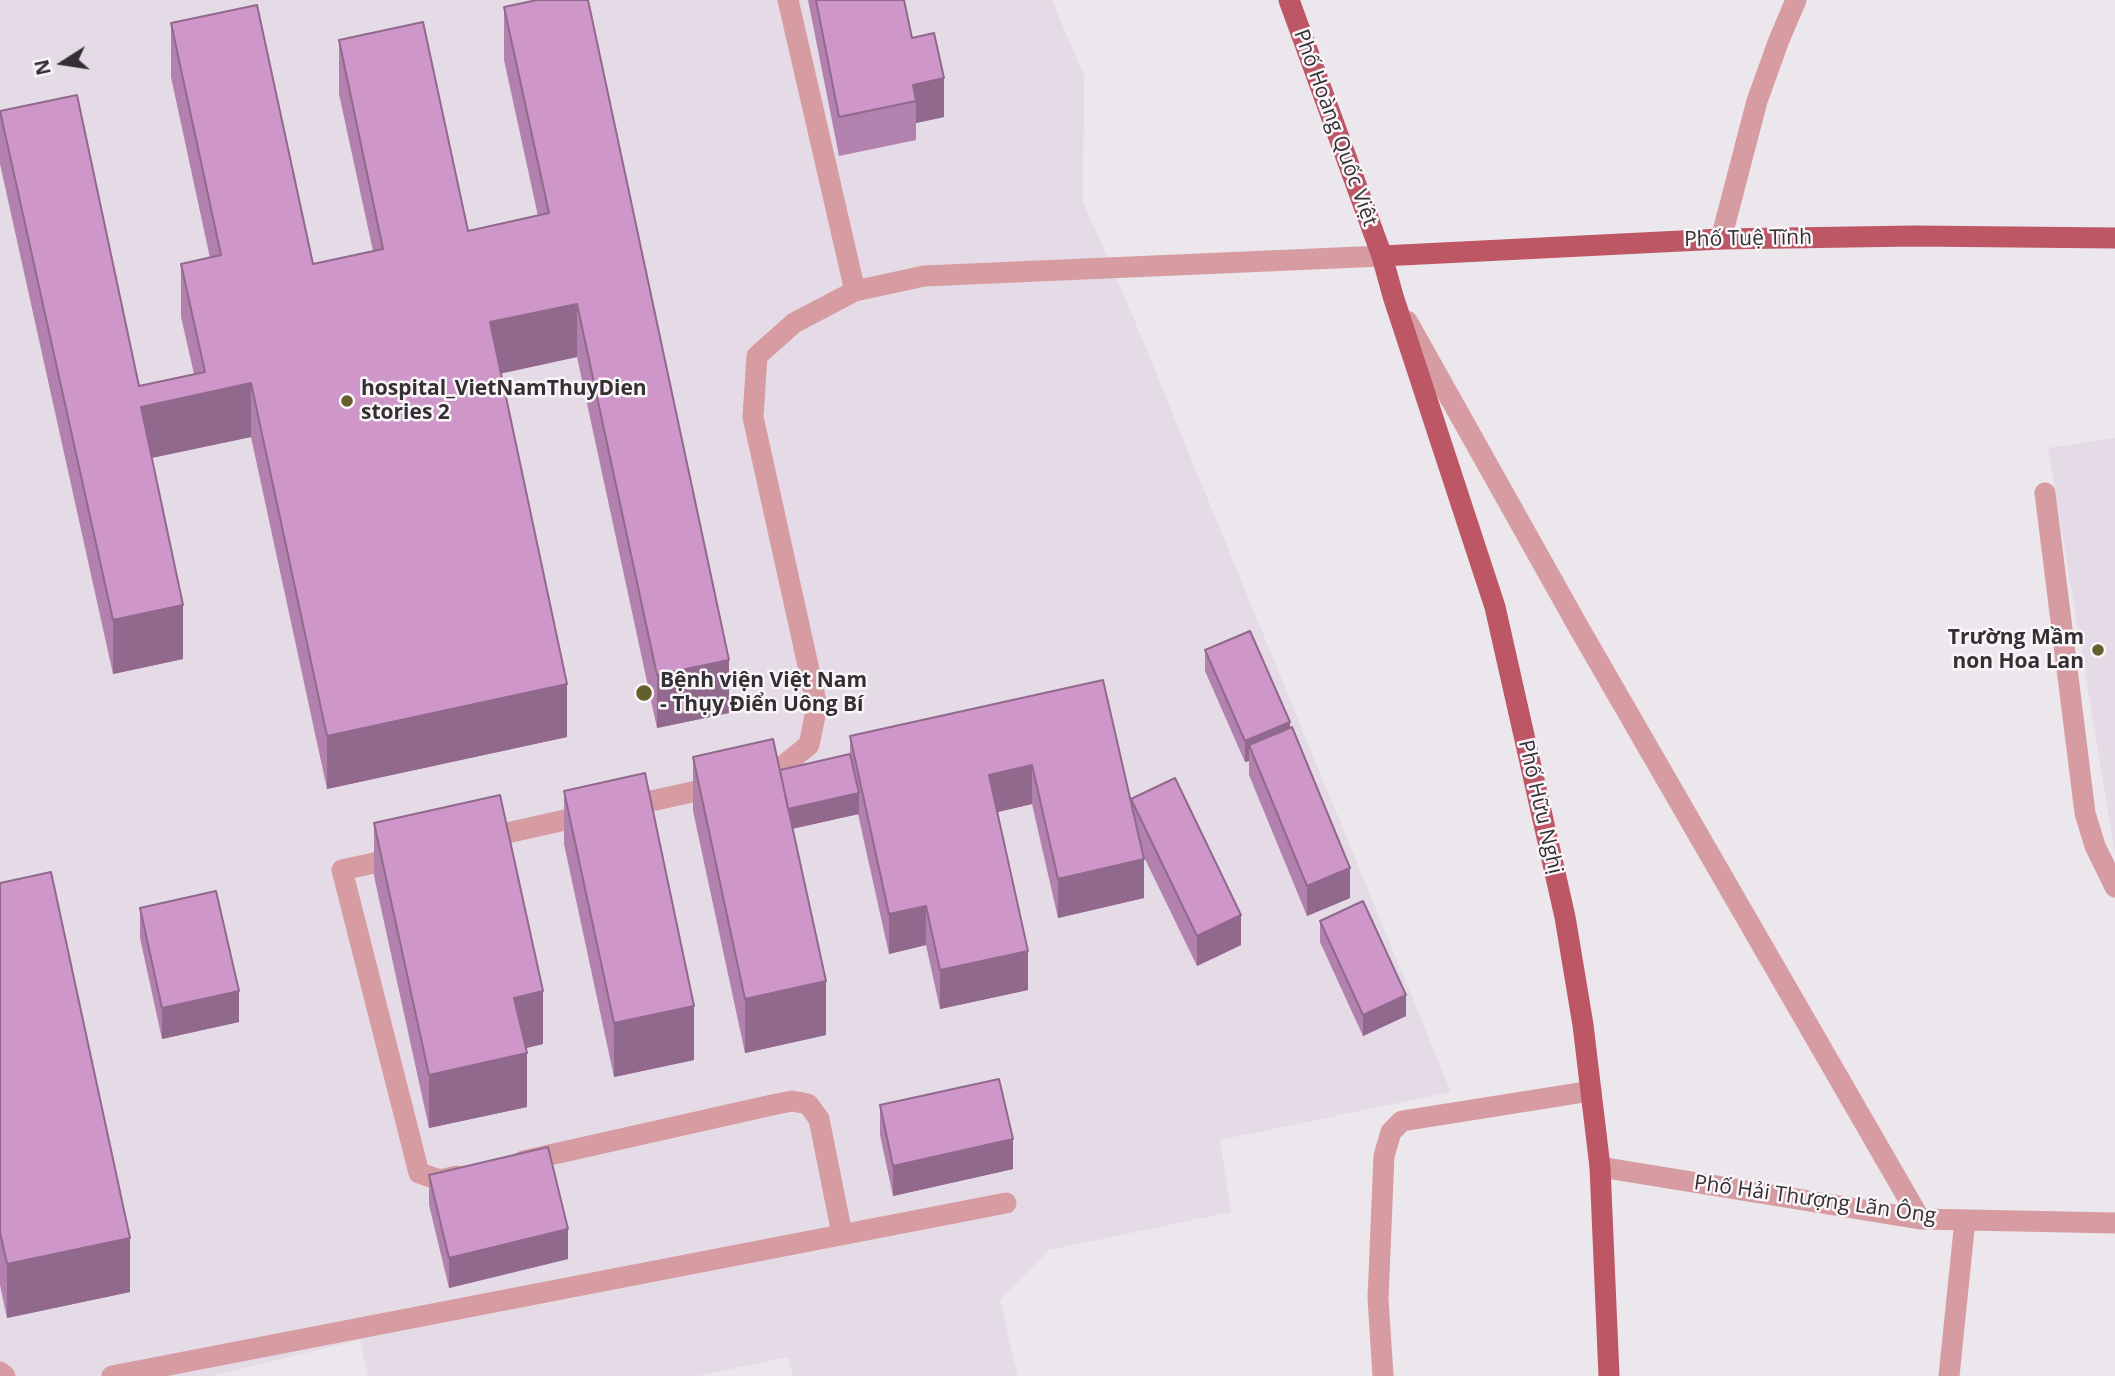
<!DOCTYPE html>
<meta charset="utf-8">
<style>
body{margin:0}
#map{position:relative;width:2115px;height:1376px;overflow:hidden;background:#ebe7ec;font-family:"Open Sans",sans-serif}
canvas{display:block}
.north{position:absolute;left:28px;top:28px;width:70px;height:70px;-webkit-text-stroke:5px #f9f5f9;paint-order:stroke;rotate:258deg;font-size:19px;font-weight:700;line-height:28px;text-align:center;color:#323032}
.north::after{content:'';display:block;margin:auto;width:24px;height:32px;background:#323032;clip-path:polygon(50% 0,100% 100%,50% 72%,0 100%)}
</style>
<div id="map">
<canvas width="2115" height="1376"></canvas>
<div class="north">N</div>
</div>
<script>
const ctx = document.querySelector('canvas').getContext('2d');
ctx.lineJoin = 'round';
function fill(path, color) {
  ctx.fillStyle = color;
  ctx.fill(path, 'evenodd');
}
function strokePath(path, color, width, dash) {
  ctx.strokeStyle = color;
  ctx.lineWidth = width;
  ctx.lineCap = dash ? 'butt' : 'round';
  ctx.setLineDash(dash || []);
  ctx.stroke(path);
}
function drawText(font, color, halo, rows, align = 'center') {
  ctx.font = font + ' "Open Sans",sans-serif';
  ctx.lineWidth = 5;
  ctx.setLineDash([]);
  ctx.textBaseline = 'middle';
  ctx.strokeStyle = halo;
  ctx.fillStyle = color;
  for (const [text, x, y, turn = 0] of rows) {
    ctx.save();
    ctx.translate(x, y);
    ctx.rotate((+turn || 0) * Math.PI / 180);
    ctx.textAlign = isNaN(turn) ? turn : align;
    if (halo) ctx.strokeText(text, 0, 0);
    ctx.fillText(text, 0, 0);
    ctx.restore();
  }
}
fill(new Path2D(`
 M0 0H1052L1084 76 1083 202 1124 295 1451 1092 1220 1140 1231 1212 1049 1250 1000 1300 1018 1376H793L788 1357 697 1376H368L360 1340 211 1376H0Z
 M2115 438V853L2048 448Z`), '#e5dbe6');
strokePath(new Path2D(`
 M788 0 855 291
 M1721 239 1757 101 1779 40 1796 0
 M1407 321 1579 628 1920 1219
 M2045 493 2085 813 2095 846 2115 887
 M754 779 773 774 809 745 817 706 753 417 757 356 794 323 855 291 924 276 1382 256
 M624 807 719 786
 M480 839 592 814
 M401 857 342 870 419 1173 440 1180 457 1176
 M523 1161 772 1105 792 1101 808 1104 819 1119 842 1234
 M1600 1167 1920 1219 2115 1223
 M0 1372 5 1376
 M112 1376 1006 1203
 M1383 1376 1378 1298 1384 1156 1391 1132 1402 1121 1591 1091
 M1949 1376 1965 1220`), '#d69ca1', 21);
strokePath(new Path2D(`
 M1289 0 1382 256 1393 296 1495 607 1565 917 1583 1025 1600 1167 1609 1376
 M1382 256 1721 239 1915 236 2115 238`), '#bd5665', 21);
fill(new Path2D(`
 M808 0H904L912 38 944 117 916 123V140L839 156Z
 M504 7 729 713 657 728 577 357 501 373 567 737 327 789 251 437 152 458 183 659 113 674 0 164V111L139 386 194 374 181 317V264L210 258 171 77V23L313 264 373 251 339 94V40L468 231 538 216 504 60Z
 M1205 650 1290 728 1350 898 1307 916 1249 775V761L1245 762 1205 671Z
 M1103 680 1131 804V799L1241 945 1197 966 1142 853 1144 898 1058 918 1032 804 998 812 1028 990 940 1009 926 945 889 954 858 814 792 829 826 1035 745 1053 693 811V757L780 770 850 754V736Z
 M564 791 694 1060 614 1077 564 844Z
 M374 823 543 1044 526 1048 527 1107 429 1128 374 876Z
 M0 883 130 1292 7 1318 0 1285Z
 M140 908 239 1022 162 1039 140 938Z
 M1320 921 1406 1016 1363 1036 1320 942Z
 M880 1105 1013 1169 893 1196 880 1135Z
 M429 1175 568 1259 449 1288 429 1205Z`), '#b281ae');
fill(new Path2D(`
 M944 78V117L916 123V101L913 85Z
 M577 304V357L490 376V322Z
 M251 383V437L141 460V407Z
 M183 605V659L113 674V620Z
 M729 660V713L657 728V675Z
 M567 684V737L327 789V736Z
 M1290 722V743L1249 745V761L1245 762V741Z
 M1032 765V804L989 814V775Z
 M859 793V814L782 831V810Z
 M1144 859V898L1058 918V879Z
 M1350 868V898L1307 916V886Z
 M926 906V945L889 954V914Z
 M1241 915V945L1197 966V936Z
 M1028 951V990L940 1009V970Z
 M826 981V1035L745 1053V999Z
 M239 991V1022L162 1039V1008Z
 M543 991V1044L514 1051V998Z
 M1406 995V1016L1363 1036V1015Z
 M694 1006V1060L614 1077V1023Z
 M527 1053V1107L429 1128V1075Z
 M1013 1139V1169L893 1196V1166Z
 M568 1229V1259L449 1288V1258Z
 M130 1238V1292L7 1318V1264Z`), '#91698d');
const building = new Path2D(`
 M537 0H588L729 660 657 675 577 304 490 322 567 684 327 736 251 383 141 407 183 605 113 620 0 111 77 95 139 386 205 372 181 264 221 255 171 23 257 5 313 264 383 249 339 40 423 22 468 231 549 213 504 7Z
 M816 0H904L912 38 934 33 944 78 913 85 916 101 839 117Z
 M1250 631 1290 722 1245 741 1205 650Z
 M1103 680 1144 859 1058 879 1032 765 989 775 1028 951 940 970 926 906 889 914 850 736Z
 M1292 727 1350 868 1307 886 1249 745Z
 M773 739 826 981 745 999 693 757Z
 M850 754 859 793 788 809 780 770Z
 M645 773 694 1006 614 1023 564 791Z
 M1175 778 1241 915 1197 936 1131 799Z
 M500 795 543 991 514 998 527 1053 429 1075 374 823Z
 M51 872 130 1238 7 1264 0 1232V883Z
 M216 891 239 991 162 1008 140 908Z
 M1363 901 1406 995 1363 1015 1320 921Z
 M999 1079 1013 1139 893 1166 880 1105Z
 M548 1147 568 1229 449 1258 429 1175Z`);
fill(building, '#cf96ca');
strokePath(building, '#91698d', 2);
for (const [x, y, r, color] of [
 [347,401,7,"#655f2c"],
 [2098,650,7,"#655f2c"],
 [644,693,9,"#655f2c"]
]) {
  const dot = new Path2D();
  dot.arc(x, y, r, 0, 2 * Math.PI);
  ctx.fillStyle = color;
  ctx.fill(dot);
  strokePath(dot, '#f9f5f9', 2.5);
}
drawText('21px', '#323032', '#f9f5f9', [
 ["Phố Hoàng Quốc Việt",1335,128,70],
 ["Phố Tuệ Tĩnh",1748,239,-1],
 ["Phố Hữu Nghị",1540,807,77],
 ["Phố Hải Thượng Lãn Ông",1815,1200,8]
]);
drawText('bold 21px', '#323032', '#f9f5f9', [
 ["hospital_VietNamThuyDien",361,389],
 ["stories 2",361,413],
 ["Trường Mầm",2084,638,"right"],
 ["non Hoa Lan",2084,662,"right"],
 ["Bệnh viện Việt Nam",660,681],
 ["- Thụy Điển Uông Bí",660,705]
], 'left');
</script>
